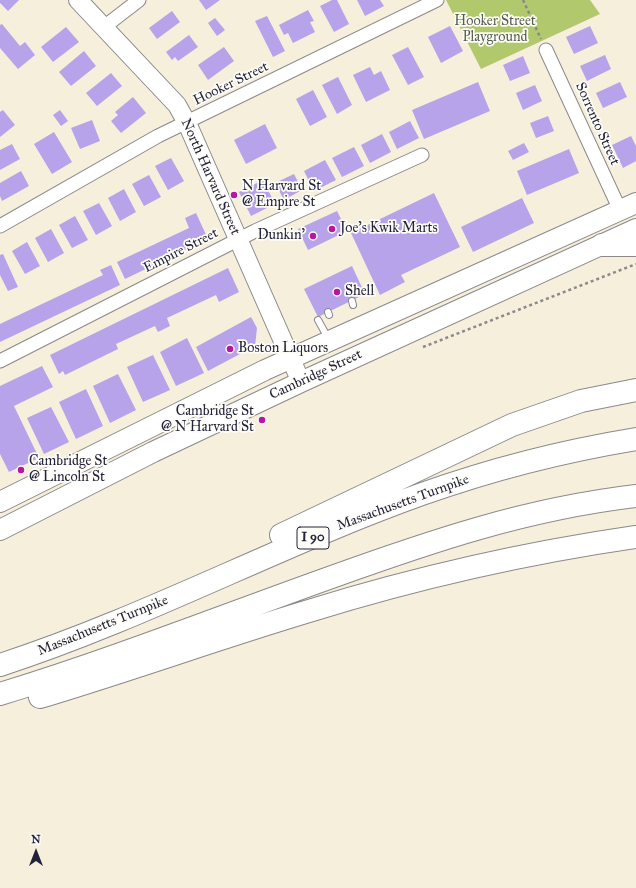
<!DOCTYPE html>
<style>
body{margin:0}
#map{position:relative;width:636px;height:888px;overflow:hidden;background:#f5efdb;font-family:"IM FELL Great Primer",serif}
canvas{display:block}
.north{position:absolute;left:16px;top:832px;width:40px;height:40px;-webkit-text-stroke:3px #fdfcf7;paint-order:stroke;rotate:0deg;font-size:11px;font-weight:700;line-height:16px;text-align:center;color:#22223b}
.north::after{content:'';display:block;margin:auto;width:14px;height:18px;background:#22223b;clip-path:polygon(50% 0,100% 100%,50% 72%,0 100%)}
</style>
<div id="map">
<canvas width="636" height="888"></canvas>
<div class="north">N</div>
</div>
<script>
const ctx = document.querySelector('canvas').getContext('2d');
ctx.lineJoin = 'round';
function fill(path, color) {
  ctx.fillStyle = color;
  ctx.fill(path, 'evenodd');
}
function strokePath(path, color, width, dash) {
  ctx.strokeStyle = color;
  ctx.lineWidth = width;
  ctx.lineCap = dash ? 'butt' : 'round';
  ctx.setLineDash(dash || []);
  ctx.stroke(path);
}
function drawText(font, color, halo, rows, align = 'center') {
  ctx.font = font + ' "IM FELL Great Primer",serif';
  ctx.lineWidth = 3.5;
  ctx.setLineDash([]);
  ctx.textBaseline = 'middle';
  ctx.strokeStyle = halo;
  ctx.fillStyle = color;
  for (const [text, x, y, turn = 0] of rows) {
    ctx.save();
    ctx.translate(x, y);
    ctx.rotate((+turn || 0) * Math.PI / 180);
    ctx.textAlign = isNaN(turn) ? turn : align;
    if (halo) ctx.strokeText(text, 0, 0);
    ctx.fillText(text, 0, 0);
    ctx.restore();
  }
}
fill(new Path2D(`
 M446 0H590L600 14 481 69Z`), '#b2c86c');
fill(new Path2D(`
 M0 0H19L8 11 0 3Z
 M199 0H220L206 10Z
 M332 0H337L349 24 334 32 320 6Z
 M357 0H380L384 6 365 16Z
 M308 10 314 21 310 22 315 32 293 43 288 33 284 35 279 25Z
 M172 11 180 22 157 39 149 28Z
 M267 16 285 51 273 57 255 21Z
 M215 18 225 30 217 36 208 23Z
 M2 24 20 46 25 42 35 55 18 69 0 48V25Z
 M450 26 463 51 441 63 428 37Z
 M590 26 598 43 574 54 566 37Z
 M66 27 79 42 53 62 41 47Z
 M189 35 198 47 178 61 175 57 172 60 166 52Z
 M224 47 234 61 208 80 198 65Z
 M408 47 424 77 408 85 392 55Z
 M84 51 96 66 71 86 59 72Z
 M605 55 611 69 587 81 580 66Z
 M523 56 530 73 510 81 503 65Z
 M370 67 374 75 381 71 390 90 366 102 353 75Z
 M111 73 122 86 97 106 86 93Z
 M338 77 352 105 337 114 322 85Z
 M478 82 490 111 424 139 412 110Z
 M620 82 627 97 603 108 596 93Z
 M535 85 542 101 523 110 516 93Z
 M313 90 327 117 310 126 296 99Z
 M133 97 146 113 121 133 111 121 118 115 115 112Z
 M3 110 15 125 0 137V112Z
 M60 110 68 121 61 126 53 115Z
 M548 116 554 131 536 138 530 123Z
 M92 120 100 141 80 149 71 128Z
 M410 121 419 138 397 149 389 132Z
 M265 124 277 148 246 164 234 140Z
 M54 132 72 162 52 174 34 144Z
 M382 134 391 152 370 163 361 145Z
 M631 136 636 146V161L623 168 612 145Z
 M524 143 529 152 513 160 508 151Z
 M12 144 20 159 0 170V150Z
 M354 147 364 166 342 177 332 158Z
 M569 149 579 173 527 195 517 171Z
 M171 158 184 181 168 190 155 166Z
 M325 160 336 180 314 191 304 171Z
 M21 171 29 186 2 201 0 196V183Z
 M294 174 302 190 284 200 275 183Z
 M149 175 161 197 144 206 132 184Z
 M263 180 275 204 251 216 239 192Z
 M124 189 136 212 120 221 108 198Z
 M434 193 460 247 401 275 405 282 380 295 351 233Z
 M522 198 534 223 473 252 461 227Z
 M99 203 112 226 96 235 83 211Z
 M337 211 347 231 308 250 298 229Z
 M196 213 208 239 125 279 117 262 189 228 185 218Z
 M75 216 88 240 72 248 59 225Z
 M51 229 64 253 48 262 35 238Z
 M27 242 40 266 25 274 12 251Z
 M3 254 18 287 8 291 0 275V255Z
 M111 265 120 285 0 342V324L103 275 100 270Z
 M352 266 365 294 318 317 304 289Z
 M228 268 239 292 219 302 216 295 167 318 170 326 158 332 155 326 116 344 118 349 65 375 63 371 59 374 50 355Z
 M251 317 257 328 255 346 208 371 196 347Z
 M187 338 204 373 176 386 160 352Z
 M153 355 170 390 143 402 127 367Z
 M42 366 53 387 14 406 39 458 9 472 0 454V386Z
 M118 374 136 410 110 423 93 386Z
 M86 389 103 426 76 439 59 402Z
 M51 407 69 442 44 454 27 418Z`), '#b6a3e9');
const service = new Path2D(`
 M352 301 353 305
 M328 312 329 315
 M318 320 328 338`);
const minor = new Path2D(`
 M104 27 139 0
 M546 50 620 210
 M0 226 158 136 437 0
 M0 361 255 231 422 155`);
const secondary = new Path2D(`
 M78 0 177 105 187 123 301 382`);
const primary = new Path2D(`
 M0 502 265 370 636 203
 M0 530 153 452 301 382 636 229`);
const motorway = new Path2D(`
 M602 245H636
 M281 535 512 425 581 401 636 390
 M0 665C145 618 279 545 422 494 492 469 563 451 636 439
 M0 694C111 660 220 617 329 578 432 541 526 509 636 496
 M40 697C130 670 219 638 309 611 416 578 525 553 636 537`);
strokePath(service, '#8c888b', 8);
strokePath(minor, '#8c888b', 15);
strokePath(secondary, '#8c888b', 20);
strokePath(primary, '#8c888b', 22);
strokePath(motorway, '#8c888b', 24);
strokePath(new Path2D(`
 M523 0 541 39
 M423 347 636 264`), '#8c888b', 2.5, [3, 3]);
strokePath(service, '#fff', 6);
strokePath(minor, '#fff', 13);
strokePath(secondary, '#fff', 18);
strokePath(primary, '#fff', 20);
strokePath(motorway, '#fff', 22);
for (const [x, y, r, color] of [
 [234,195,4,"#b5179e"],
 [332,229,4,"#b5179e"],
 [313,236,4,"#b5179e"],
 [337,292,4,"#b5179e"],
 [230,349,4,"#b5179e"],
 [262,420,4,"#b5179e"],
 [21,470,4,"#b5179e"]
]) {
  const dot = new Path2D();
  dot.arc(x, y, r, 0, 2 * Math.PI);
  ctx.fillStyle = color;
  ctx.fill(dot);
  strokePath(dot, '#fdfcf7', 1.5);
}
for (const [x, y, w] of [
 [313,538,32]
]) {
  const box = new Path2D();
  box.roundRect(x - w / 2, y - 11, w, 22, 3);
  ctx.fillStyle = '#fdfcf7';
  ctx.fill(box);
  strokePath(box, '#22223b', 1);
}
drawText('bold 13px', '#22223b', null, [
 ["I 90",313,538]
]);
drawText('14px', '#545c4c', '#fdfcf7', [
 ["Hooker Street",495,22],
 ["Playground",495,38]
]);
drawText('14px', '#22223b', '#fdfcf7', [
 ["Hooker Street",231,84,-26],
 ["Sorrento Street",597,124,66],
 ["North Harvard Street",210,177,66],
 ["Empire Street",181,251,-27],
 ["Cambridge Street",316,375,-25],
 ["Massachusetts Turnpike",403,503,-20],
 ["Massachusetts Turnpike",103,626,-22]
]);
drawText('14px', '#22223b', '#fdfcf7', [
 ["N Harvard St",242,187],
 ["@ Empire St",242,203],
 ["Joe's Kwik Marts",340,229],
 ["Dunkin'",305,236,"right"],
 ["Shell",345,292],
 ["Boston Liquors",238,349],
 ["Cambridge St",254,412,"right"],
 ["@ N Harvard St",254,428,"right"],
 ["Cambridge St",29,462],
 ["@ Lincoln St",29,478]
], 'left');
</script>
